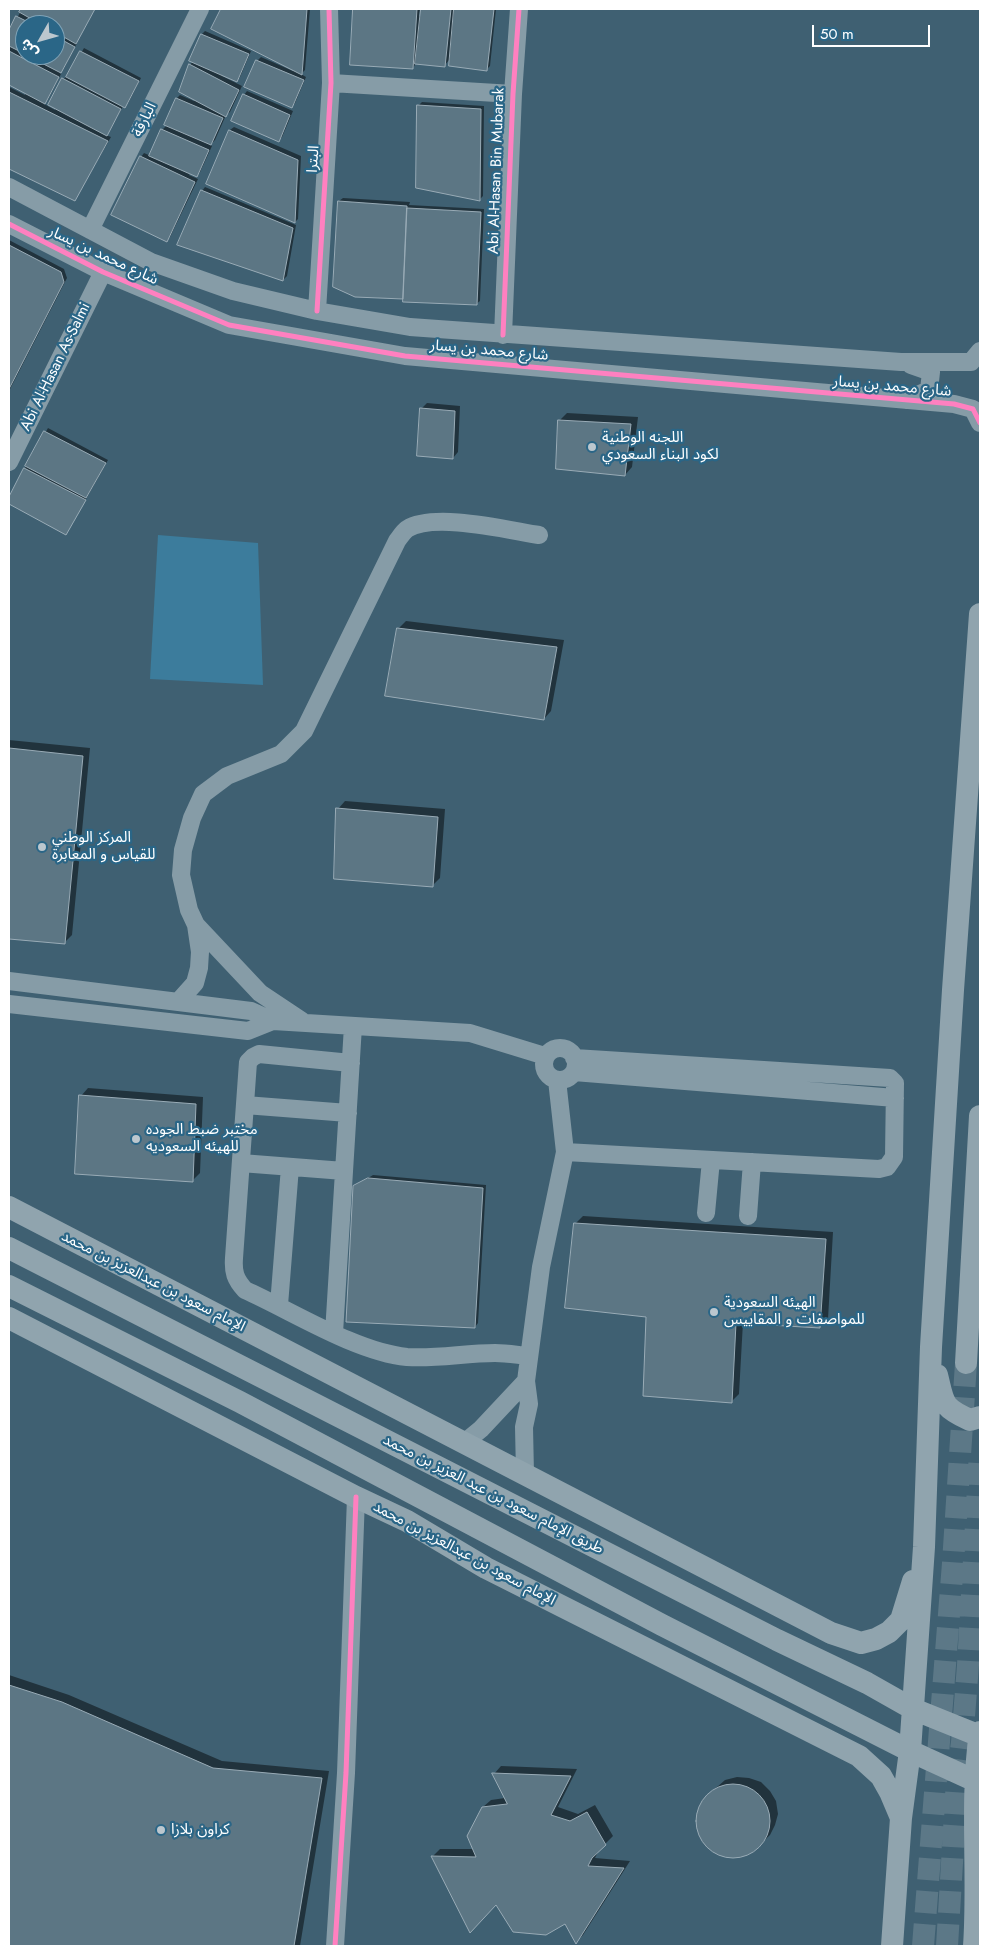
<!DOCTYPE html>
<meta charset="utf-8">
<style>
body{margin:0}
#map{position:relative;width:989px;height:1955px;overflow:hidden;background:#3f6072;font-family:Jost,"Noto Sans Arabic",sans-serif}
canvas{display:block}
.frame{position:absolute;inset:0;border:10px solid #fff;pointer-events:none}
.north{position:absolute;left:15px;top:15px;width:50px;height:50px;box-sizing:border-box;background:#2a6687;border:1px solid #7fa3b7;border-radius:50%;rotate:232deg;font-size:14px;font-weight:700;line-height:20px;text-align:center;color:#fff}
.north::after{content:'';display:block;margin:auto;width:18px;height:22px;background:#bcc7ce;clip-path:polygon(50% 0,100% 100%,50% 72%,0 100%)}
.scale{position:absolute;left:812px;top:25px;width:118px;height:22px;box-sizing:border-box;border:2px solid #fff;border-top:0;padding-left:6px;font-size:15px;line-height:18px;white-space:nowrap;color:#fff;-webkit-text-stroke:4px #2a6687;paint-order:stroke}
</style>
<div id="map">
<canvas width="989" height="1955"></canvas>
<div class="frame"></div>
<div class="north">ش</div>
<div class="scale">50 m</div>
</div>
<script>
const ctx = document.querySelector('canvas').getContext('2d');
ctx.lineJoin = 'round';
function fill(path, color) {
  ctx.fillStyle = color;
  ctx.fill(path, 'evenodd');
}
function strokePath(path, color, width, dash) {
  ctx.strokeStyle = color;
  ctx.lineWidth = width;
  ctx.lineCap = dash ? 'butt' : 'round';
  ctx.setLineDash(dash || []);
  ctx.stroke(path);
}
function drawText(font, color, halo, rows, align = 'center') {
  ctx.font = font + ' Jost,"Noto Sans Arabic",sans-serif';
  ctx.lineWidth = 4.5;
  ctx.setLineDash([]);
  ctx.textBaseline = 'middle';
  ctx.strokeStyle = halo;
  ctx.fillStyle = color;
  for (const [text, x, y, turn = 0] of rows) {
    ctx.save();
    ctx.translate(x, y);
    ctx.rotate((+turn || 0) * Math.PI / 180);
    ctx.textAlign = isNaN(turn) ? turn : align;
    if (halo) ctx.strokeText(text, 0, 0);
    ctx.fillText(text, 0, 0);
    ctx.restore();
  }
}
fill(new Path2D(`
 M158 535 258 543 263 685 150 679Z`), '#3c7c9c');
fill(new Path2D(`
 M22 9H95L76 42 77 43 64 68 60 73 61 74 48 99 44 104 55 110 63 79 68 76 84 48 141 78 128 103 123 106 110 130 106 135 111 137 75 199 9 167V87L25 95 26 93 9 84V33ZM25 25H55V55H25Z
 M222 9H310L305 70 301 74 306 77 295 103 292 106 257 61 261 57 293 71 294 69 212 29Z
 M354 9H420L419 16 421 17 422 9H496L490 66 487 69 450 59 444 66 416 63 413 68 351 64Z
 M205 31 251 51 240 77 237 80 223 74 222 76 242 86 230 112 226 115 215 140 210 145 212 146 200 172 197 176 190 173 189 175 198 179 170 237 167 240 141 157 144 153 151 156 162 130 167 125 177 98 180 95 194 101 195 99 181 92 190 65 193 61 202 34Z
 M247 91 293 111 282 137 278 141 244 95Z
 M422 102 484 106 483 196 480 199 418 106Z
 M234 127 301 156 298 219 295 222 208 184 230 130Z
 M205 187 296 225 287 276 283 280 202 191Z
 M343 198 410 202 409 205 484 209 480 301 476 304 355 296 339 201Z
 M9 240 64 269 67 278 9 391Z
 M427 403 460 406 458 452 453 458 422 408Z
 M567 413 638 417 632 467 625 475 559 421Z
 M48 428 108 460 66 534 9 503V499L25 468Z
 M406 621 564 640 551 711 544 719 398 629Z
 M9 740 90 748 72 935 64 943 9 937Z
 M345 801 445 809 440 878 432 886 338 809Z
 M88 1088 203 1097 200 1173 192 1181 81 1096Z
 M373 1175 486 1185 478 1323 475 1327 354 1187Z
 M583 1216 833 1232 828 1319 820 1326 743 1322 739 1394 731 1402 575 1224Z
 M9 1675 69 1695 222 1761 329 1771 300 1946H9Z
 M501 1766 577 1769 558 1807 578 1814 595 1805 613 1836 599 1850 595 1858 630 1861 583 1935 576 1942 566 1922 496 1903 433 1856 440 1849H474L483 1807 491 1800 505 1798 494 1774Z
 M737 1777 749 1778 761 1782 770 1791 776 1801 778 1814 775 1825 770 1835 753 1851 743 1856 732 1857 720 1855 710 1849 703 1840 698 1830 697 1818 700 1806 707 1796 725 1780Z`), '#0007');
const building = new Path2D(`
 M21 9H95L76 44 55 32V25H42L19 12Z
 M221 9H307L302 75 211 29Z
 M353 9H417L413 69 350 65Z
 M421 9H451L445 67 415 64Z
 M454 9H494L487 71 449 66Z
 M16 16 34 25H25V54L9 46V30Z
 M201 34 249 54 237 82 189 61Z
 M55 36 75 47 61 73 26 55H55Z
 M9 51 59 77 45 104 9 85Z
 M80 51 139 81 125 108 66 77Z
 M256 60 304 80 292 108 244 87Z
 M189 64 239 90 226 117 179 92Z
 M62 78 121 109 107 136 48 105Z
 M9 92 108 141 75 201 9 169Z
 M243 94 290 115 279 142 231 121Z
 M176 98 223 118 211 145 164 125Z
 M417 105 481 109 480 201 416 188Z
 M161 129 209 150 197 177 149 156Z
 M229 130 298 160 295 223 206 184Z
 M140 156 195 182 167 242 111 215Z
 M201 190 293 228 283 281 177 245Z
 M338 201 407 206 403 299 355 297 333 287Z
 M407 208 481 212 477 305 403 302Z
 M9 245 61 272 64 282 9 389Z
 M420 408 455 411 453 459 417 456Z
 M558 420 631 424 625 476 556 469Z
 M44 431 106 463 86 498 25 466Z
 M24 468 86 500 66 535 9 504V497Z
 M397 628 557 647 544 720 385 696Z
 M9 748 83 756 65 944 9 939Z
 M336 808 438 817 433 887 334 879Z
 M79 1095 196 1104 193 1182 75 1174Z
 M368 1178 483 1188 475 1328 346 1322 353 1186Z
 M574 1223 826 1239 820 1328 736 1323 732 1403 643 1396 646 1317 565 1308Z
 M9 1685 62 1702 213 1768 322 1778 294 1946H9Z
 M492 1773 571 1776 551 1815 570 1821 587 1812 606 1845 592 1858 588 1866 624 1868 576 1944 565 1924 546 1935 513 1932 496 1905 470 1933 431 1856 476 1857 467 1836 482 1807 507 1804Z
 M696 1821a37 37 0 1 1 74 0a37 37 0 1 1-74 0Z`);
fill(building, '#5c7684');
strokePath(building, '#99abb6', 1);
strokePath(new Path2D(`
 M923 1946 953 1563 966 1363
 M947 1946 957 1780 962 1742 968 1665 980 1453`), '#5c7887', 22, [22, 11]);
strokePath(new Path2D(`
 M331 83 513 94
 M9 187 151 262 233 291 317 311 410 327 901 362H971L980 351
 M9 224 103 272 229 325 405 356 954 404 973 409 980 423
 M90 230 200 9
 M317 311 331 83 329 9
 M503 335 513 94 519 9
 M906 400 929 390 931 372 911 365
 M9 462 103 272
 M196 925 260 993 302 1021
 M9 981 251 1011 273 1021 470 1033 545 1056
 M178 1002 195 983 199 968 200 952 196 925 189 910 181 875 183 850 192 818 203 794 227 776 281 754 304 731 397 541C400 537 403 532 407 529 434 512 507 530 539 535
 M9 1004 248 1031 273 1021
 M544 1064a16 16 0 1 1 32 0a16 16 0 1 1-32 0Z
 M351 1063 259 1054 253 1057 248 1062 234 1258C233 1272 235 1279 245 1290 292 1311 356 1352 407 1357 437 1359 465 1353 495 1353 506 1353 518 1355 529 1356
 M574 1072 895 1098
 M245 1105 348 1113
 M565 1152 879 1169 887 1167 894 1157 895 1083 890 1078 574 1058
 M241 1163 344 1171
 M706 1213 711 1160
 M748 1216 752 1162
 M279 1305 290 1167
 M334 1333 353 1026
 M464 1443 481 1429 526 1381
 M525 1474 524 1427 529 1404 526 1381 541 1267 565 1152 557 1080
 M335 1946 346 1773 356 1497`), '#869ca7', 18);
strokePath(new Path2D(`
 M9 1207 831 1633 861 1643 876 1639 889 1632 901 1620 913 1581
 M9 1248 777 1640 867 1683 913 1709 980 1736
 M9 1286 240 1402 662 1625 910 1751 980 1783
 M9 1318 356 1497 407 1521 486 1568 859 1756 881 1776 890 1792 901 1818 892 1946
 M966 1363 980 1116
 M937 1375C944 1403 941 1407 970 1420L980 1417
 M901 1818 910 1751 924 1547 931 1347 953 990 980 614
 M974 1946C979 1875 970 1803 980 1732`), '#90a4ae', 22);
strokePath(new Path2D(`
 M9 224 103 272 229 325 405 356 954 404 973 409 980 423
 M317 311 331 83 329 9
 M503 335 513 94 519 9
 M335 1946 346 1773 356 1497`), '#ff80c0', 5);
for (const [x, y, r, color] of [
 [592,447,5,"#bcc7ce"],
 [42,847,5,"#bcc7ce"],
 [136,1139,5,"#bcc7ce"],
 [714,1312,5,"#bcc7ce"],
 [161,1830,5,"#bcc7ce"]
]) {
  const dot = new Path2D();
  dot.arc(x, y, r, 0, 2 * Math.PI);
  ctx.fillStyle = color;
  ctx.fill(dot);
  strokePath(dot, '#2a6687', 2);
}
drawText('15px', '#fff', '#2a6687', [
 ["البارقة",145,120,-64],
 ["البترا",314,159,-86],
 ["Abi Al-Hasan Bin Mubarak",497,171,-88],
 ["شارع محمد بن يسار",103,256,25],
 ["شارع محمد بن يسار",489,351,5],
 ["Abi Al-Hasan As-Salmi",56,367,-64],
 ["شارع محمد بن يسار",892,387,5],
 ["الإمام سعود بن عبدالعزيز بن محمد",153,1282,27],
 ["طريق الإمام سعود بن عبد العزيز بن محمد",493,1495,27],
 ["الإمام سعود بن عبدالعزيز بن محمد",464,1554,28]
]);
drawText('15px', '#fff', '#2a6687', [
 ["اللجنه الوطنية",602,438],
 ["لكود البناء السعودي",602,455],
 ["المركز الوطني",52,838],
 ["للقياس و المعابرة",52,855],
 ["مختبر ضبط الجوده",146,1130],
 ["للهيئه السعوديه",146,1147],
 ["الهيئه السعودية",724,1303],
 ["للمواصفات و المقاييس",724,1320],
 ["كراون بلازا",171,1830]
], 'left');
</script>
